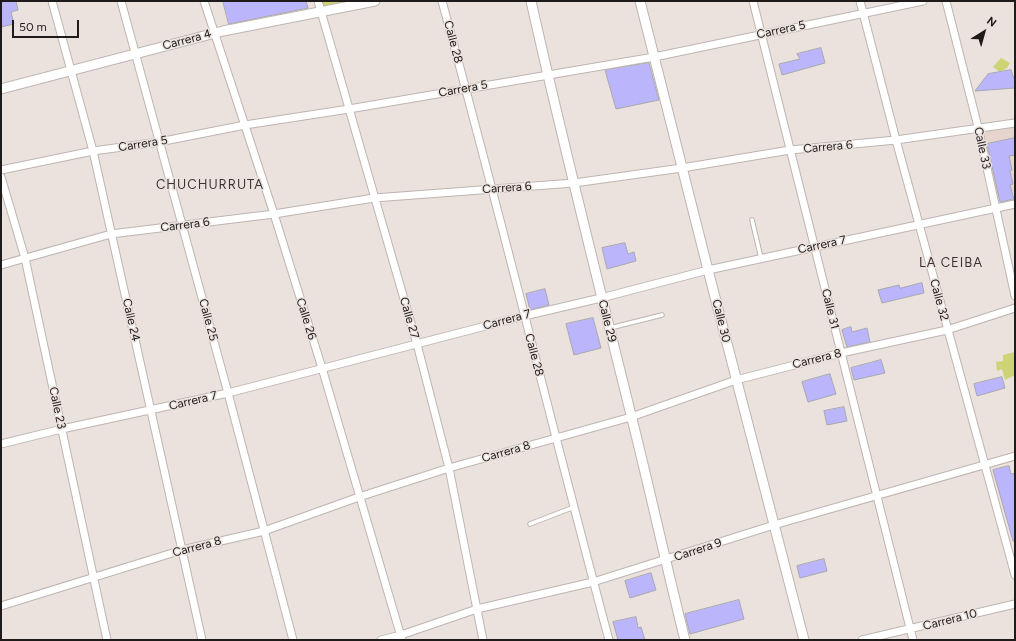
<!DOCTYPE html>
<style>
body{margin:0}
#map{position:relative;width:1016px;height:641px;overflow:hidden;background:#ebe2dd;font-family:Figtree,sans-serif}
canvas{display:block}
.frame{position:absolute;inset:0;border:2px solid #1f1b1a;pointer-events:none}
.north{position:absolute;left:964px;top:12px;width:40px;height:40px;-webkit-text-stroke:3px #ebe2dd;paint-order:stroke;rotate:37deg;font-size:11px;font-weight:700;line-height:16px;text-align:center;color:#1f1b1a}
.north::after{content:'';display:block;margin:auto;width:14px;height:18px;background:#1f1b1a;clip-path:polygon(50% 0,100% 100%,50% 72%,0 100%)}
.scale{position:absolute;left:12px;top:20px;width:67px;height:18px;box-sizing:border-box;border:2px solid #1f1b1a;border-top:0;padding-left:5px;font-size:12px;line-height:14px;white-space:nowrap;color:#1f1b1a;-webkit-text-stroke:3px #ebe2dd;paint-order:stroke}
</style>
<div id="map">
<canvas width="1016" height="641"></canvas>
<div class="frame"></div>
<div class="north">N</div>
<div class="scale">50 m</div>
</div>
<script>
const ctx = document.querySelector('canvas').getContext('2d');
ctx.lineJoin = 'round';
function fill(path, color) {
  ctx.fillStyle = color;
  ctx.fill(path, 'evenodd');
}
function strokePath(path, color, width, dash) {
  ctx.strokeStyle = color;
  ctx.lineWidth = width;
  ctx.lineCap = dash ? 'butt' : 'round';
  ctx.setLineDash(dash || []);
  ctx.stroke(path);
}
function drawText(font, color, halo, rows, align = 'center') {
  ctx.font = font + ' Figtree,sans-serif';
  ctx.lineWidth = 3;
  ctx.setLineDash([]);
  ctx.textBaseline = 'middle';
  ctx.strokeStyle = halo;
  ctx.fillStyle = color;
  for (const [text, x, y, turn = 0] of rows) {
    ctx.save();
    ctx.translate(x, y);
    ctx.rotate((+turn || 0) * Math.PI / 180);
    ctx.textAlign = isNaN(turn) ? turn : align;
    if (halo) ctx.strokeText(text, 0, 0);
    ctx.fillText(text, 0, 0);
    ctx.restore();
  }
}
fill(new Path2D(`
 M1015 123V197L1013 191 993 196 978 127Z`), '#e6d4cd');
fill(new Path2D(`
 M322 1H358L324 8Z
 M1001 58 1010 63 1007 68 1000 72 993 67Z
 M1015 352V375L1005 380 1002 369 997 371 996 362 1003 361V355Z`), '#ced473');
const building = new Path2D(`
 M1 1H16L18 10 11 12 14 24 1 27Z
 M223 1H306L308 8 229 24Z
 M821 48 825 63 782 75 779 64 800 59 797 54Z
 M649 63 659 100 616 109 605 70Z
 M1011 70 1014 79H1015V88L975 91 988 74Z
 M1015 138V155L1009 156 1012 170 1010 171 1013 184 1010 185 1014 199 1000 202 987 144Z
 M625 243 628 254 634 252 636 261 607 269 602 248Z
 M922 283 924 293 882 303 878 290 899 285 900 288Z
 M545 289 549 305 530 310 526 294Z
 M593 318 601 348 574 355 566 324Z
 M851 327 852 332 867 328 870 342 847 347 842 330Z
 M881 360 885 373 854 380 851 368Z
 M830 374 836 394 808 402 802 382Z
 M1002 377 1005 388 977 396 974 384Z
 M844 407 847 421 827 425 824 411Z
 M1009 466 1011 474 1015 473V541H1013L993 470Z
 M824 559 827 571 800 578 797 566Z
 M651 573 656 590 630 598 625 581Z
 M739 600 744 619 690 634 685 614Z
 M636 617 638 628 641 627 645 640H618L613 622Z`);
fill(building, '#bbb6fc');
strokePath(building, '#a7a7af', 1);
const service = new Path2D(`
 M752 220 761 258
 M610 328 662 315
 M530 524 574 507`);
const minor = new Path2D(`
 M52 1 93 151 202 640
 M121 1 228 393 293 640
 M204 1 274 214 322 368 402 640
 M318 1 417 344 449 468 483 640
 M442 1C500 213 552 427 609 640
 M753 1 913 640
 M860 1 896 140 1015 575
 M946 1 978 127 1015 296
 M1 170 93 151 159 142 245 125 349 109 654 57 923 1
 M1 177 25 258 107 640
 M1 265 111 234 274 214 374 198 574 183 682 168 790 150 896 140 1015 123
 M1 444 62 429 228 393 524 316 601 298 708 270 1015 204
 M1 606 182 550 264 531 359 497 449 468 631 417 736 380 841 353 947 330 1015 308
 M381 640 401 635 477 609 593 582 774 525 1015 456
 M862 640 1015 604`);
const tertiary = new Path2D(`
 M531 1C562 140 597 277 631 415 650 490 666 565 685 640
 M640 1 708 270 804 640
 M1 89 223 31 375 1`);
strokePath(service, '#beb5b1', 5.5);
strokePath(minor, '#beb5b1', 9);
strokePath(tertiary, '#beb5b1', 11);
strokePath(service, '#fff', 3.5);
strokePath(minor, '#fff', 7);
strokePath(tertiary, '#fff', 9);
drawText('12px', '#1f1b1a', '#ebe2dd', [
 ["Carrera 5",781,30,-12],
 ["Carrera 4",187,40,-15],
 ["Calle 28",453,42,75],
 ["Carrera 5",463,89,-10],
 ["Carrera 5",143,144,-9],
 ["Carrera 6",828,147,-5],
 ["Calle 33",982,148,78],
 ["Carrera 6",507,188,-4],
 ["Carrera 6",185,225,-7],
 ["Carrera 7",822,245,-12],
 ["Calle 32",939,300,75],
 ["Calle 31",830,309,76],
 ["Calle 27",409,318,74],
 ["Calle 26",306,319,73],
 ["Calle 24",131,320,77],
 ["Calle 25",208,320,75],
 ["Carrera 7",507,320,-15],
 ["Calle 29",607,321,76],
 ["Calle 30",721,321,76],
 ["Calle 28",534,355,75],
 ["Carrera 8",817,359,-14],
 ["Carrera 7",193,401,-13],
 ["Calle 23",57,408,78],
 ["Carrera 8",506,452,-16],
 ["Carrera 8",197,547,-15],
 ["Carrera 9",698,550,-18],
 ["Carrera 10",950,620,-14]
]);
ctx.letterSpacing = '1px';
drawText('13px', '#3c3431', '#ebe2dd', [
 ["CHUCHURRUTA",210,185],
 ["LA CEIBA",951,263]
]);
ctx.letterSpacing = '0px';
</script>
